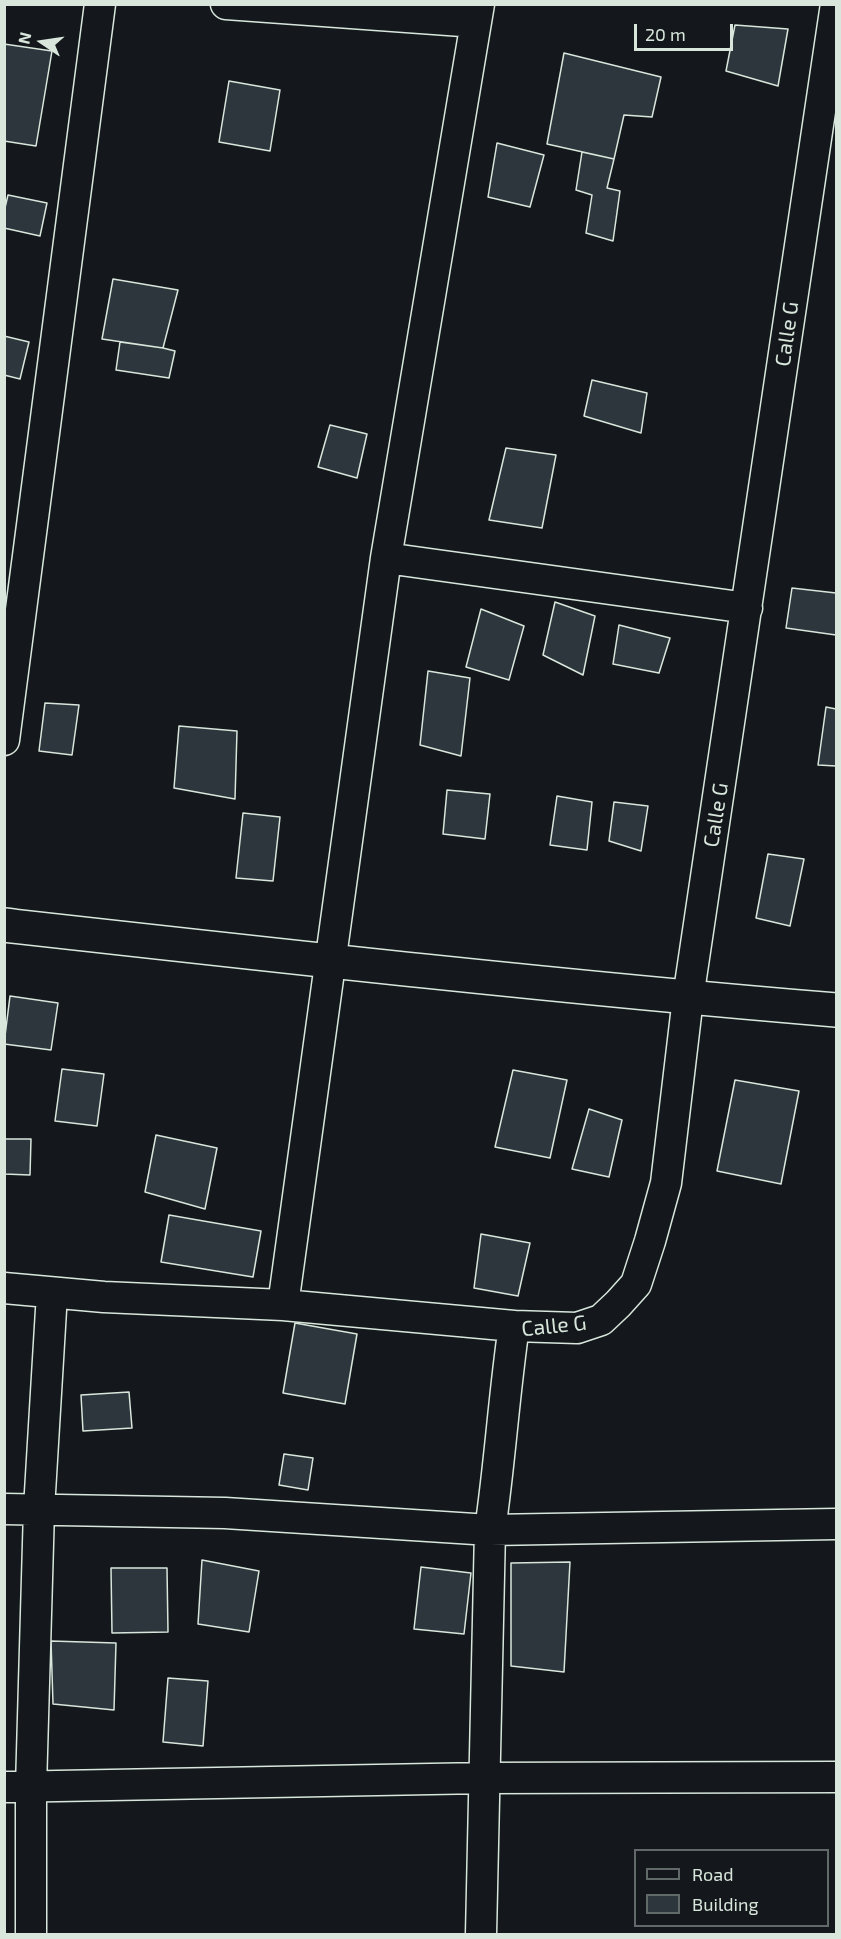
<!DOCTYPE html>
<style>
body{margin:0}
#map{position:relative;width:841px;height:1939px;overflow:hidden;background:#14181c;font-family:"Exo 2",sans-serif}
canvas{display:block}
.frame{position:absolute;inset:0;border:6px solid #d8e6dc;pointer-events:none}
.legend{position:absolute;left:634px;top:1849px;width:195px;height:78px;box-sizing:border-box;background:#14181c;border:2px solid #626a69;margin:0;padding:8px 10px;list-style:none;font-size:18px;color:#d8e6dc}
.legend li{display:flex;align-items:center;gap:12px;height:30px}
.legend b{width:30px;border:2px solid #626a69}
.north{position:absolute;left:12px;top:12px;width:60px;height:60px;-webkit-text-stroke:4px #14181c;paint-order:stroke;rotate:283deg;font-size:16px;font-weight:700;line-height:24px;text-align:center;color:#d8e6dc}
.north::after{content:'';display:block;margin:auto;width:21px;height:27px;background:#d8e6dc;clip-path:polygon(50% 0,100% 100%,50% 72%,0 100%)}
.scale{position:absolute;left:634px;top:24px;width:99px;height:27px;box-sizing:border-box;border:3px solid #d8e6dc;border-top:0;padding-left:8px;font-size:18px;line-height:21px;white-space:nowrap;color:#d8e6dc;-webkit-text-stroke:4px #14181c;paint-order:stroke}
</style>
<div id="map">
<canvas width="841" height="1939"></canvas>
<div class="frame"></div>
<ul class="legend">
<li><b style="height:8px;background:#14181c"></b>Road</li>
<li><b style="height:16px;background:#2c363c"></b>Building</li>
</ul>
<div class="north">N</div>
<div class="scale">20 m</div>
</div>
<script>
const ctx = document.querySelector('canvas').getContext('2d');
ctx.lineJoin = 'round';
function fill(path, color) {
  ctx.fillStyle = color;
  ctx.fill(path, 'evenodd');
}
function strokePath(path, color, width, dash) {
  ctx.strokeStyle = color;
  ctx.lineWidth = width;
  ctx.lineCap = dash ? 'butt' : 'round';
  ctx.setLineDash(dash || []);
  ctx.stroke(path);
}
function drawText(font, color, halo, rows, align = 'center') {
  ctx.font = font + ' "Exo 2",sans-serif';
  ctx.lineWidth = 4.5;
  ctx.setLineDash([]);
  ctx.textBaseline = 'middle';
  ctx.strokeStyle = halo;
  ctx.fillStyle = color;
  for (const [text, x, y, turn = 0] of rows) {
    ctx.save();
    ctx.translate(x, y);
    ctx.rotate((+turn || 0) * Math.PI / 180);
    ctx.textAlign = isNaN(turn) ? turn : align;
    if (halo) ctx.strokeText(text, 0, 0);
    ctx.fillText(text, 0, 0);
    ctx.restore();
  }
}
const building = new Path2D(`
 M735 25 788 29 778 86 726 71Z
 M4 44 52 51 36 146 4 141Z
 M564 53 661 77 652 117 624 115 614 159 547 144Z
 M229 81 280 90 270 151 219 142Z
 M497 143 544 155 530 207 488 197Z
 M582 152 614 159 607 188 620 191 613 241 586 233 592 195 576 190Z
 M8 195 47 203 40 236 4 228V212Z
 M113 279 178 290 163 348 102 339Z
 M4 336 29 342 20 379 4 375Z
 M120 342 163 348 175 351 169 378 116 370Z
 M592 380 647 393 641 433 584 416Z
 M330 425 367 434 357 478 318 467Z
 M506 448 556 455 542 528 489 520Z
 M792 588 836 593V635L786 628Z
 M555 602 595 616 583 675 543 655Z
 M481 609 524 626 509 680 466 667Z
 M619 625 670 638 659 673 613 664Z
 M428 671 470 678 461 756 420 745Z
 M45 703 79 705 72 755 39 751Z
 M826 707 836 709V766L818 765Z
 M179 726 237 731 235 799 174 788Z
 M447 790 490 794 485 839 443 834Z
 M557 796 592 802 587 850 550 845Z
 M614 802 648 806 641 851 609 841Z
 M243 813 280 817 273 881 236 878Z
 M768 854 804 859 790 926 756 918Z
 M10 996 58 1003 51 1050 4 1044Z
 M62 1069 104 1074 97 1126 55 1121Z
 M513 1070 567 1080 550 1158 495 1147Z
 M735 1080 799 1091 781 1184 717 1171Z
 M589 1109 622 1120 609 1177 572 1169Z
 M156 1135 217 1148 205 1209 145 1192Z
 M4 1139H31L30 1175 4 1174Z
 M169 1215 261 1231 253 1277 161 1262Z
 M481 1234 530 1243 518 1296 474 1288Z
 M295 1323 357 1334 345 1404 283 1393Z
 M129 1392 132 1428 83 1431 81 1395Z
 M284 1454 313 1458 308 1490 279 1485Z
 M202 1560 259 1571 249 1632 198 1624Z
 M570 1562 564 1672 511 1666V1563Z
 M421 1567 471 1573 464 1634 414 1629Z
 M111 1568H167L168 1632 112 1633Z
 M51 1641 116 1643 114 1710 53 1704Z
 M168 1678 208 1681 203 1746 163 1742Z`);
fill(building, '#2c363c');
strokePath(building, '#d8e6dc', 1.5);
const minor = new Path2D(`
 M226 4 476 22
 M386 558 747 608
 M4 740 100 4
 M4 1288 104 1297 283 1305 514 1326
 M283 1305 386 558 479 4
 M4 1509 225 1513 490 1530 836 1524
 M4 1787 484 1778 836 1777
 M31 1934V1787L39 1509 52 1293
 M481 1934 490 1530C500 1462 504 1394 514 1326L577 1328 601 1320 618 1304 636 1284 650 1241 666 1183 688 998 836 4`);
const tertiary = new Path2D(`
 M4 925C282 956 559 987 836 1010`);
strokePath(minor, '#d8e6dc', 33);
strokePath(tertiary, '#d8e6dc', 36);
strokePath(minor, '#14181c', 30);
strokePath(tertiary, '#14181c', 33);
drawText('21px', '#d8e6dc', '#14181c', [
 ["Calle G",787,334,-82],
 ["Calle G",716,815,-81],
 ["Calle G",554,1326,-6]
]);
</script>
